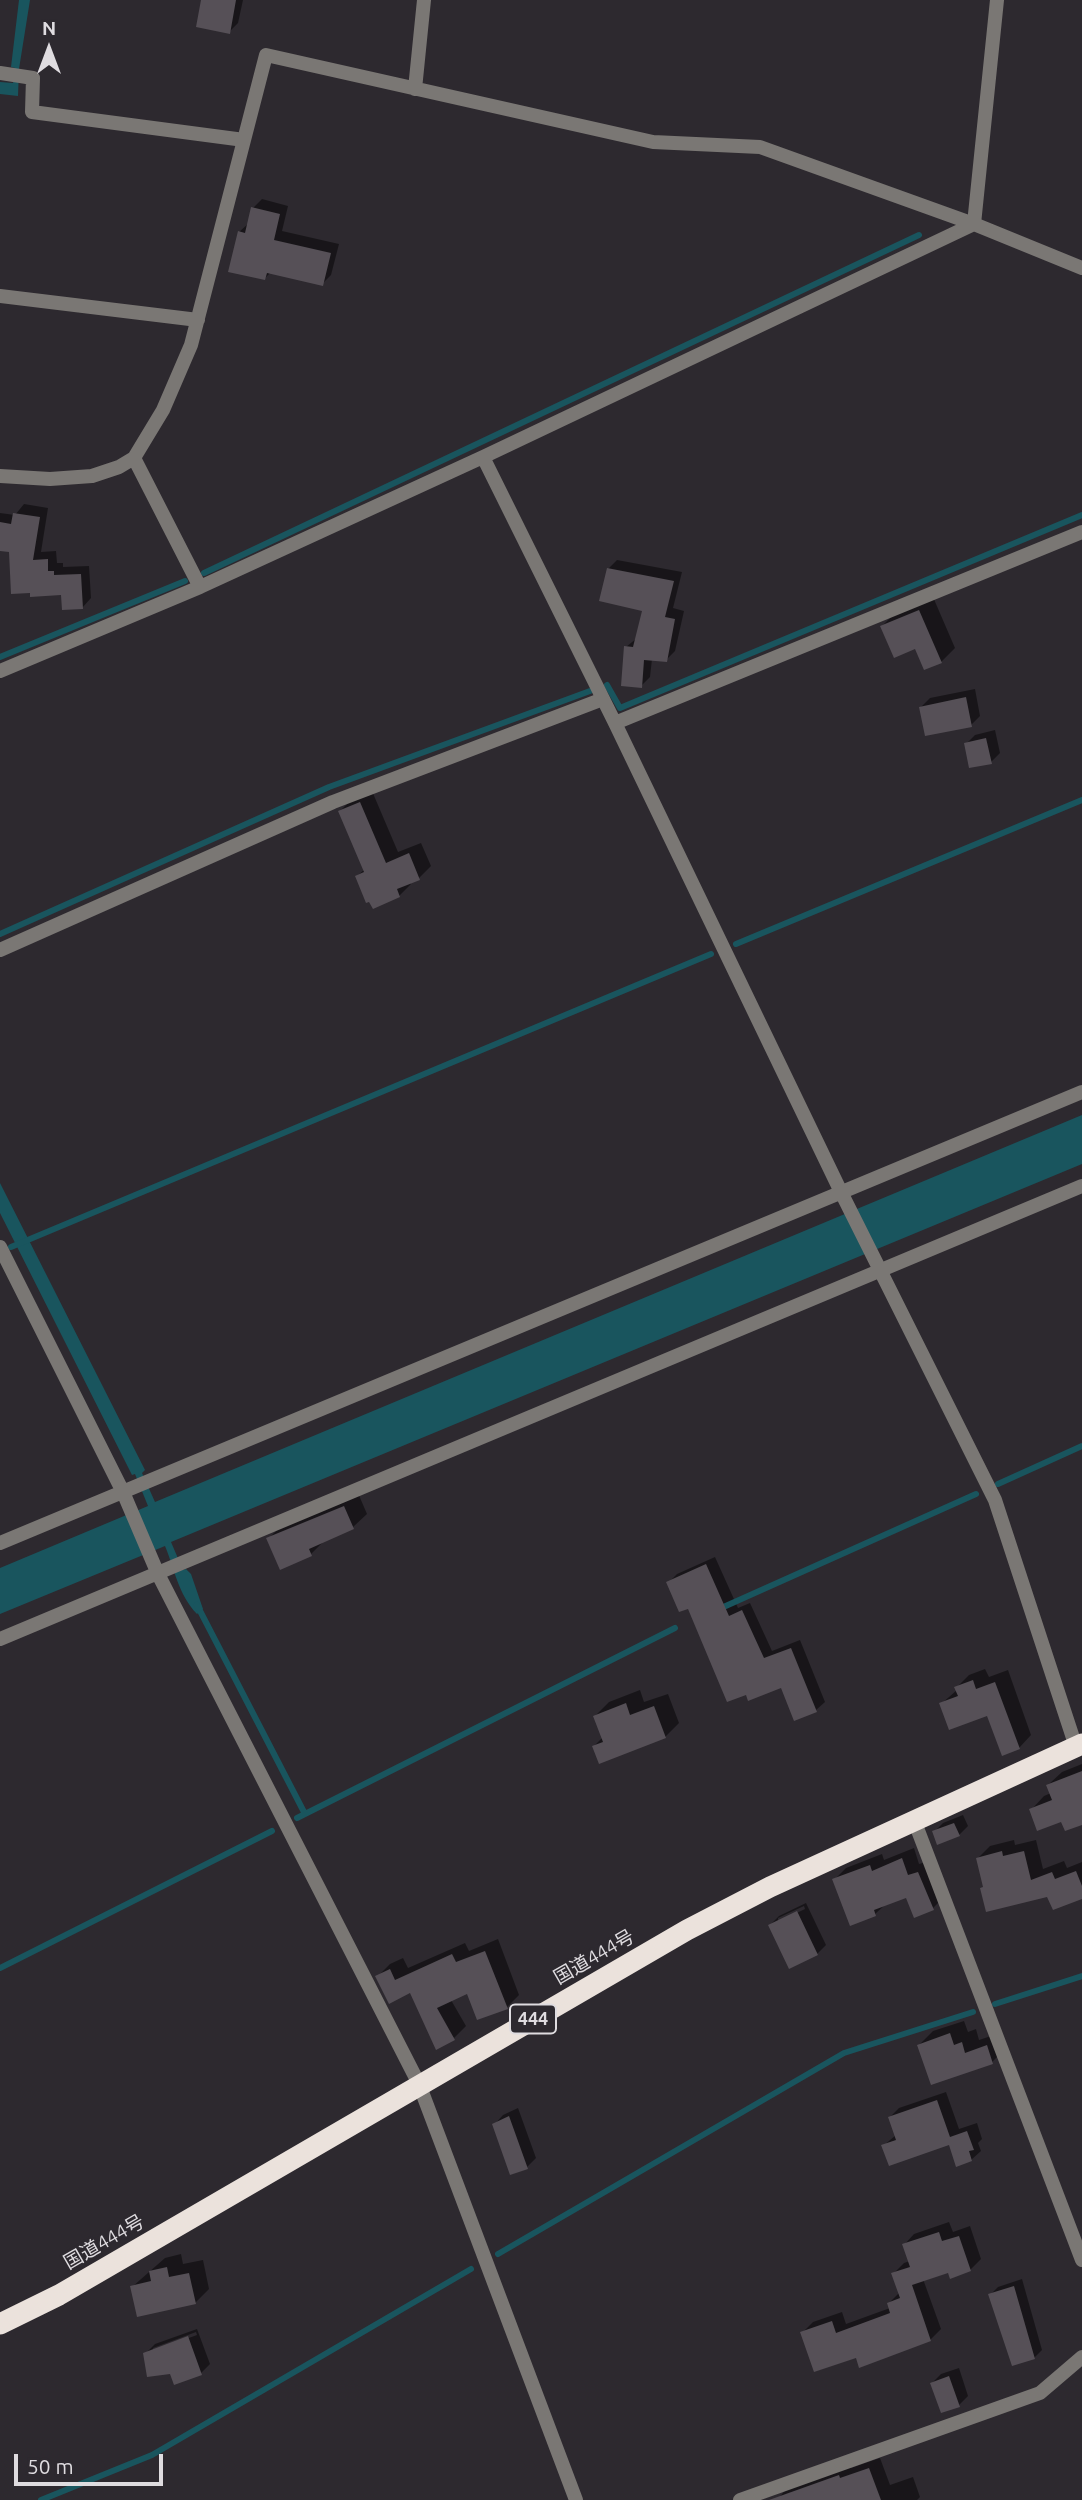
<!DOCTYPE html>
<meta charset="utf-8">
<style>
body{margin:0}
#map{position:relative;width:1082px;height:2500px;overflow:hidden;background:#2d292f;font-family:Ubuntu,sans-serif}
canvas{display:block}
.north{position:absolute;left:14px;top:14px;width:70px;height:70px;-webkit-text-stroke:5px #2d292f;paint-order:stroke;rotate:0deg;font-size:19px;font-weight:700;line-height:28px;text-align:center;color:#dfdce0}
.north::after{content:'';display:block;margin:auto;width:24px;height:32px;background:#dfdce0;clip-path:polygon(50% 0,100% 100%,50% 72%,0 100%)}
.scale{position:absolute;left:14px;top:2454px;width:149px;height:32px;box-sizing:border-box;border:4px solid #dfdce0;border-top:0;padding-left:9px;font-size:21px;line-height:24px;white-space:nowrap;color:#dfdce0;-webkit-text-stroke:5px #2d292f;paint-order:stroke}
</style>
<div id="map">
<canvas width="1082" height="2500"></canvas>
<div class="north">N</div>
<div class="scale">50 m</div>
</div>
<script>
const ctx = document.querySelector('canvas').getContext('2d');
ctx.lineJoin = 'round';
function fill(path, color) {
  ctx.fillStyle = color;
  ctx.fill(path, 'evenodd');
}
function strokePath(path, color, width, dash) {
  ctx.strokeStyle = color;
  ctx.lineWidth = width;
  ctx.lineCap = dash ? 'butt' : 'round';
  ctx.setLineDash(dash || []);
  ctx.stroke(path);
}
function drawText(font, color, halo, rows, align = 'center') {
  ctx.font = font + ' Ubuntu,"Noto Sans JP",sans-serif';
  ctx.lineWidth = 5;
  ctx.setLineDash([]);
  ctx.textBaseline = 'middle';
  ctx.strokeStyle = halo;
  ctx.fillStyle = color;
  for (const [text, x, y, turn = 0] of rows) {
    ctx.save();
    ctx.translate(x, y);
    ctx.rotate((+turn || 0) * Math.PI / 180);
    ctx.textAlign = isNaN(turn) ? turn : align;
    if (halo) ctx.strokeText(text, 0, 0);
    ctx.fillText(text, 0, 0);
    ctx.restore();
  }
}
fill(new Path2D(`
 M19 0H30L19 69 18 96 0 94V82L13 83 15 68 11 67Z
 M1082 1115V1164L171 1542 183 1570 186 1569 191 1574 203 1609 197 1614C178 1594 175 1570 165 1546L0 1614V1568L148 1506 135 1474 132 1475 0 1213V1183L145 1470 142 1473 155 1502Z`), '#19555e');
fill(new Path2D(`
 M202 0H243L238 23 229 32Z
 M262 199 288 206 282 231 339 244 331 275 322 284 271 272 264 279 239 232 249 223 253 208Z
 M24 504 48 508 41 552 56 551 57 563H63V567L89 566 91 598 82 608 10 550 0 549V513L15 515Z
 M617 560 682 572 673 608 684 611 675 651 666 660 652 659 650 677 641 686 626 647 637 638 644 610 608 569Z
 M933 597 955 648 941 662 882 626 896 612Z
 M975 689 980 716 971 725 920 708 930 698Z
 M995 730 1000 753 991 762 966 744 975 735Z
 M372 791 398 852 421 843 431 866 419 878 410 882 411 884 399 896 357 876 365 869 340 811 352 799Z
 M358 1493 367 1514 353 1527 325 1540 311 1554 268 1539 282 1525Z
 M715 1557 738 1608 750 1603 772 1651 800 1640 825 1702 816 1710 795 1718 782 1686 689 1606 668 1583 677 1574Z
 M985 1669 989 1677 1008 1670 1031 1735 1019 1748 988 1714 941 1704 957 1690 956 1688 969 1675Z
 M640 1690 644 1702 668 1694 679 1723 665 1737 594 1746 603 1737 595 1716 609 1702Z
 M1082 1764V1823L1031 1810 1044 1796 1051 1793 1048 1785 1062 1772Z
 M963 1815 968 1826 959 1835 934 1832 943 1823Z
 M1014 1840 1015 1845 1036 1840 1043 1869 1064 1861 1067 1868 1082 1862V1897L1049 1895 985 1886 978 1858 990 1846Z
 M914 1848 919 1864 930 1861 945 1896 933 1908 906 1895 886 1904 875 1914 834 1880 846 1868 882 1854 884 1860Z
 M806 1903 826 1945 817 1954 770 1925 779 1916ZM804 1906 805 1909 778 1922V1918Z
 M498 1939 519 1995 507 2007 468 1992 451 2000 466 2026 454 2038 411 1990 377 1977 390 1964 403 1958 408 1968 465 1943 469 1951Z
 M964 2021 968 2032 976 2029 979 2040 1000 2033 1006 2048 992 2062 919 2045 933 2031Z
 M946 2092 959 2129 977 2123 982 2139 978 2143 981 2151 971 2160 950 2143 883 2146 896 2135 890 2117 899 2108Z
 M518 2108 536 2158 527 2167 494 2125 503 2115Z
 M949 2222 953 2232 970 2226 981 2259 970 2270H949L923 2279 941 2329 930 2340 857 2356 802 2333 813 2322 842 2312 846 2324 890 2308 889 2303 900 2292 893 2274 904 2263 910 2261 904 2245 914 2234Z
 M181 2254 183 2264 203 2260 209 2289 195 2303 132 2287 165 2258Z
 M1022 2279 1042 2350 1034 2358 990 2295 998 2287Z
 M197 2329 210 2364 201 2373 171 2372 145 2354 155 2344ZM196 2332 197 2335 153 2351V2348Z
 M959 2368 968 2396 959 2405 932 2383 941 2374Z
 M880 2458 890 2485 913 2477 920 2497 917 2500H777L788 2487 850 2465 851 2468Z`), '#0007');
strokePath(new Path2D(`
 M204 573 919 235
 M0 657 185 581
 M607 685 620 708 1082 515
 M0 934 329 787 590 691
 M736 944 1082 800
 M11 1247 711 954
 M998 1484 1082 1446
 M197 1605 305 1814
 M719 1609 976 1494
 M297 1818 675 1628
 M0 1968 272 1831
 M995 2004 1082 1976
 M498 2254 844 2053 973 2012
 M41 2500 152 2455 471 2269`), '#19555e', 6);
fill(new Path2D(`
 M201 0H236L230 34 196 27Z
 M251 207 280 214 274 240 331 253 323 286 267 273 265 280 228 272 238 231 245 233Z
 M13 513 40 517 33 560 48 559V571H54V575L81 574 83 609 62 610 61 595 30 597V593L11 594 9 552 0 551V522L11 524Z
 M607 568 674 581 665 617 675 619 667 662 644 660 642 688 621 686 624 646 633 647 642 611 599 601Z
 M919 610 942 663 924 670 915 649 894 658 880 626Z
 M966 697 972 727 925 736 919 707Z
 M986 738 992 764 969 768 964 743Z
 M360 802 386 863 409 853 420 880 397 889 400 897 373 909 369 902 366 903 355 876 364 872 338 811Z
 M344 1506 354 1529 309 1549 312 1556 280 1570 266 1538Z
 M706 1564 729 1616 742 1610 764 1658 791 1648 817 1712 794 1721 781 1688 748 1701 746 1695 727 1702 688 1609 679 1612 666 1582Z
 M973 1680 976 1689 995 1682 1020 1749 1002 1756 987 1716 949 1730 939 1703 958 1696 954 1687Z
 M626 1703 630 1715 654 1706 666 1738 599 1764 592 1746 603 1742 593 1716Z
 M1082 1771V1825L1065 1831 1061 1822 1037 1831 1029 1809 1052 1800 1046 1785Z
 M954 1823 960 1836 937 1845 932 1831Z
 M1002 1851 1003 1856 1024 1851 1031 1880 1052 1872 1055 1879 1076 1871 1082 1886V1899L1053 1910 1047 1897 986 1912 980 1888 983 1887 976 1858Z
 M902 1858 908 1875 918 1872 934 1910 914 1918 906 1898 874 1910 876 1916 850 1926 832 1879 870 1865 872 1871Z
 M797 1911 818 1955 789 1969 768 1925Z
 M485 1951 508 2009 477 2020 467 1994 437 2008 455 2040 436 2050 410 1993 389 2004 375 1976 390 1969 395 1980 452 1954 456 1962Z
 M950 2033 954 2045 962 2042 965 2053 987 2045 993 2064 931 2085 917 2045Z
 M937 2100 950 2137 967 2131 974 2150 969 2151 972 2161 956 2167 949 2145 889 2166 881 2145 896 2140 888 2117Z
 M509 2116 528 2169 510 2175 492 2124Z
 M939 2232 942 2241 959 2236 971 2271 950 2279 948 2273 912 2285 931 2341 859 2368 856 2358 814 2372 800 2332 832 2321 836 2333 890 2313 887 2303 900 2298 891 2273 910 2267 902 2244Z
 M167 2267 169 2277 189 2273 196 2304 137 2317 130 2286 151 2281 149 2271Z
 M1014 2286 1035 2359 1012 2366 988 2294Z
 M188 2336 202 2375 174 2385 170 2374 147 2377 143 2353Z
 M949 2376 960 2407 941 2413 930 2383Z
 M869 2468 881 2500H769L839 2475 840 2478Z`), '#565057');
strokePath(new Path2D(`
 M0 73 33 78 32 112 244 140
 M415 89 424 0
 M974 224 997 0
 M0 296 198 320
 M483 457 615 723 841 1192 995 1500 1076 1747
 M134 458 200 587
 M0 476 50 479 92 476 119 467 134 458 163 410 191 345 266 55 653 142 760 147 974 224 1082 268
 M0 671 200 587 483 457 974 224
 M615 723 1082 532
 M0 950 333 802 603 699
 M0 1247 123 1492 158 1574 419 2084 576 2500
 M0 1543 1082 1092
 M0 1639 1082 1186
 M914 1820 1082 2260
 M740 2500 1040 2393 1082 2357`), '#7a7774', 14);
strokePath(new Path2D(`
 M0 2324 59 2295 687 1930 770 1887 1082 1744`), '#ebe2dc', 21);
for (const [x, y, w] of [
 [533,2019,46]
]) {
  const box = new Path2D();
  box.roundRect(x - w / 2, y - 14.5, w, 29, 5);
  ctx.fillStyle = '#2d292f';
  ctx.fill(box);
  strokePath(box, '#dfdce0', 2);
}
drawText('bold 18px', '#dfdce0', null, [
 ["444",533,2019]
]);
drawText('19px', '#dfdce0', '#2d292f', [
 ["国道444号",594,1957,-30],
 ["国道444号",104,2242,-30]
]);
</script>
